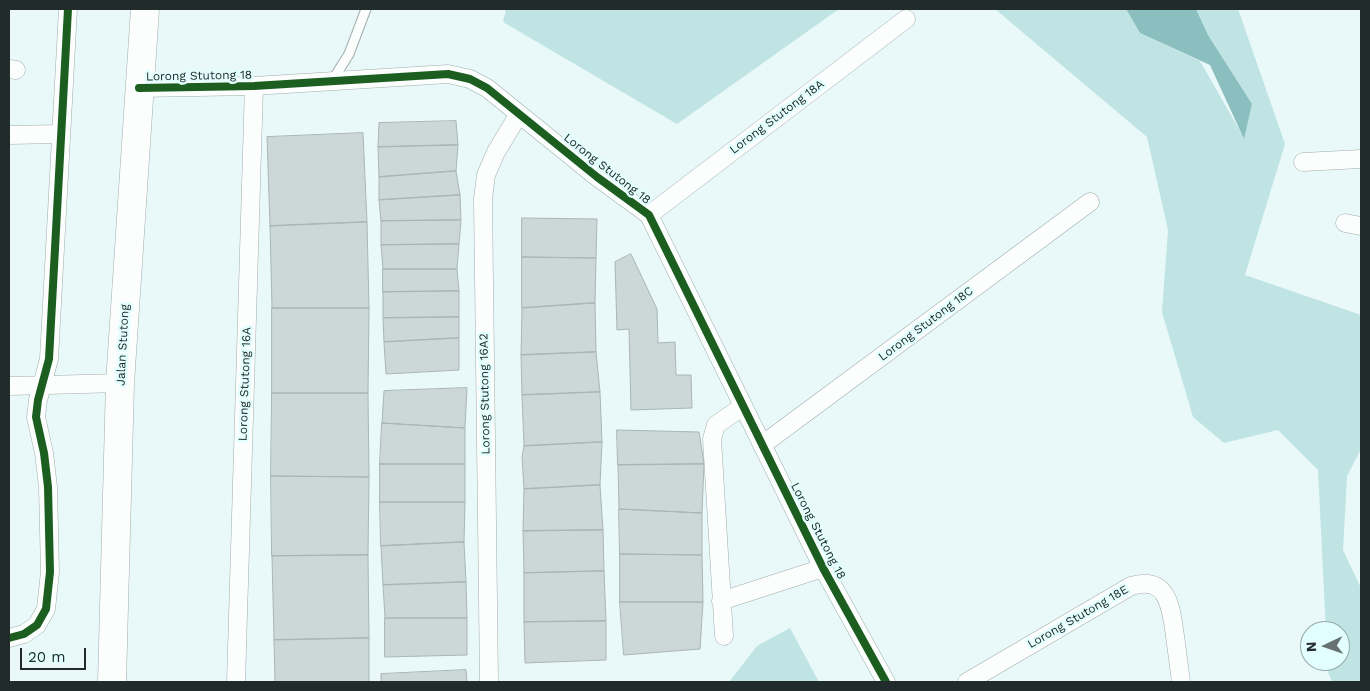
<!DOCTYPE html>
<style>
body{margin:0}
#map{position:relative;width:1370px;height:691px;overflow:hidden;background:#e9f8f8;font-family:"Work Sans",sans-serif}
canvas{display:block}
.frame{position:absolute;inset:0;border:10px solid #212b2b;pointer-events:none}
.north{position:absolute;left:1300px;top:621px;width:50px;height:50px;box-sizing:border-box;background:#e3fefe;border:1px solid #95aaaa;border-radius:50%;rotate:267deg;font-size:14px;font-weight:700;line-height:20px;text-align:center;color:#212b2b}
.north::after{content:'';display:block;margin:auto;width:18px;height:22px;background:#677373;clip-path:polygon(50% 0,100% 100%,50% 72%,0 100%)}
.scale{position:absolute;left:20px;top:648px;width:66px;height:22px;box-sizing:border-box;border:2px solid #212b2b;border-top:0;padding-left:6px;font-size:15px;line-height:18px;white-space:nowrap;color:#212b2b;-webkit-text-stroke:4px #e3fefe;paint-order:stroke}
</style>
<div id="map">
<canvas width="1370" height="691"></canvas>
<div class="frame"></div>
<div class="north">N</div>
<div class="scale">20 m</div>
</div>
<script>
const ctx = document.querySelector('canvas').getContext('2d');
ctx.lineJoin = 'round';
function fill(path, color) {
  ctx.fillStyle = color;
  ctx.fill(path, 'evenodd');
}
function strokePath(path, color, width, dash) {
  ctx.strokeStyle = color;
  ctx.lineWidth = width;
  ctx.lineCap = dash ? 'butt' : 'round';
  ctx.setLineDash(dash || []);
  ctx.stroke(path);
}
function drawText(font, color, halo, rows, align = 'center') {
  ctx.font = font + ' "Work Sans",sans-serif';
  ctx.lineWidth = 5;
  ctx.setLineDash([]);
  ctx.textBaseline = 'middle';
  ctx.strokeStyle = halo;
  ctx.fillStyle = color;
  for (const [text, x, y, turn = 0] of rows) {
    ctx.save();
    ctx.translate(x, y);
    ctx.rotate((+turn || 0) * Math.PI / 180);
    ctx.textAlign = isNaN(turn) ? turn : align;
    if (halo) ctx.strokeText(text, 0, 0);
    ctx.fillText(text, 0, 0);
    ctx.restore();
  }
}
fill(new Path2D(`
 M506 9H839L677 124 503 22Z
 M995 9H1126L1140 33 1200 61 1244 138 1252 104 1208 35 1196 9H1238L1285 144 1245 275 1361 315V449L1347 476 1343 550 1361 588V682H1332L1328 672V661H1340V631H1326L1318 470 1278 430 1224 443 1193 417 1162 312 1168 230 1147 137Z
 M790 628 819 682H729L757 646Z`), '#bfe4e3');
fill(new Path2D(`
 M1126 9H1196L1208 35 1252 104 1244 139 1210 65 1140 33Z`), '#8bbebe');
const building = new Path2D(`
 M456 121 458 145 378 147 379 123Z
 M363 133 367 222 270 226 267 137Z
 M458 145 456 171 379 177 378 147Z
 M456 171 460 195 379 200V177Z
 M460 195 461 220 381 221 379 200Z
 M522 218 597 219 596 258 522 257Z
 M461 220 459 244 381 245V221Z
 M367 222 369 308H272L270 226Z
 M459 244 457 269H383L381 245Z
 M631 254 657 309 658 343 675 342 676 375H691L692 408 631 410 629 329 617 330 615 262Z
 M522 257 596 258 595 303 522 308Z
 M383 269H457L459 291 383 292Z
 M459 291V317L383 318V292Z
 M595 303 596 352 521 355 522 308Z
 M272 308H369L368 393H272Z
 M459 317V338L384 342 383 318Z
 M459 338V370L386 374 384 342Z
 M596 352 600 392 522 395 521 355Z
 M467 388 465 428 382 423 384 391Z
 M600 392 602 442 524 446 522 395Z
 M272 393H368L369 477 271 476Z
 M382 423 465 428V464H380Z
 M617 430 699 432 704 464 618 465Z
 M602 442 600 485 524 489 522 457 524 446Z
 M380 464H465V502H380Z
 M704 464 702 513 619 509 618 465Z
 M271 476 369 477 368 555 272 556Z
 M600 485 603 530 523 531 524 489Z
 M380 502H465L464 542 381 546Z
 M619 509 702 513V555L620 554Z
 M603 530 604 571 524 573 523 531Z
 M464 542 466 582 383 585 381 546Z
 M620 554 702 555 703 602H620Z
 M368 555 369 638 274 640 272 556Z
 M604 571 606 621 524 622V573Z
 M466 582 467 618H385L383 585Z
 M620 602H703L700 649 624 655Z
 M385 618H467V655L385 657Z
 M606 621V660L525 663 524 622Z
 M369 638V682H275L274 640Z
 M466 670 467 682H381V674Z`);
fill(building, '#ccd8d8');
strokePath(building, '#aab5b5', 1);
const service = new Path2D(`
 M332 81 349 54 366 9`);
const minor = new Path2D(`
 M9 69 16 70
 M139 88 254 86 448 74 470 79 487 88 597 177 649 215 823 568 886 682
 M9 135 60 134
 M1303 162 1361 159
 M649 215 906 19
 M1345 223 1361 226
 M9 386 120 383
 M762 445 1090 202
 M721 601 823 568
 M724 636 712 439 716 425 742 407
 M9 638 24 634 37 625 46 609 50 572 48 487 44 453 36 417 38 400 49 359 68 9
 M236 682 254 86
 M489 682 483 199 486 175 496 152 519 114
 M967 682 1131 586C1169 575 1171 609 1175 636 1177 652 1179 667 1181 682`);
const primary = new Path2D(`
 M112 682 120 383 145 9`);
strokePath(service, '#a1acac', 11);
strokePath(minor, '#a1acac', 19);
strokePath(primary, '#a1acac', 29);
strokePath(service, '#fcfefe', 9);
strokePath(minor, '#fcfefe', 18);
strokePath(primary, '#fcfefe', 28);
strokePath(new Path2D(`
 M139 88 254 86 448 74 470 79 487 88 597 177 649 215 823 568 886 682
 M9 638 24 634 37 625 46 609 50 572 48 487 44 453 36 417 38 400 49 359 68 9`), '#1b5e20', 8);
drawText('12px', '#212b2b', '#e3fefe', [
 ["Lorong Stutong 18",199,76,-1],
 ["Lorong Stutong 18A",777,117,-37],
 ["Lorong Stutong 18",607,169,38],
 ["Lorong Stutong 18C",926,324,-37],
 ["Jalan Stutong",123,345,-87],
 ["Lorong Stutong 16A",245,384,-88],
 ["Lorong Stutong 16A2",485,394,-91],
 ["Lorong Stutong 18",818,531,63],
 ["Lorong Stutong 18E",1078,617,-30]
]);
</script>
